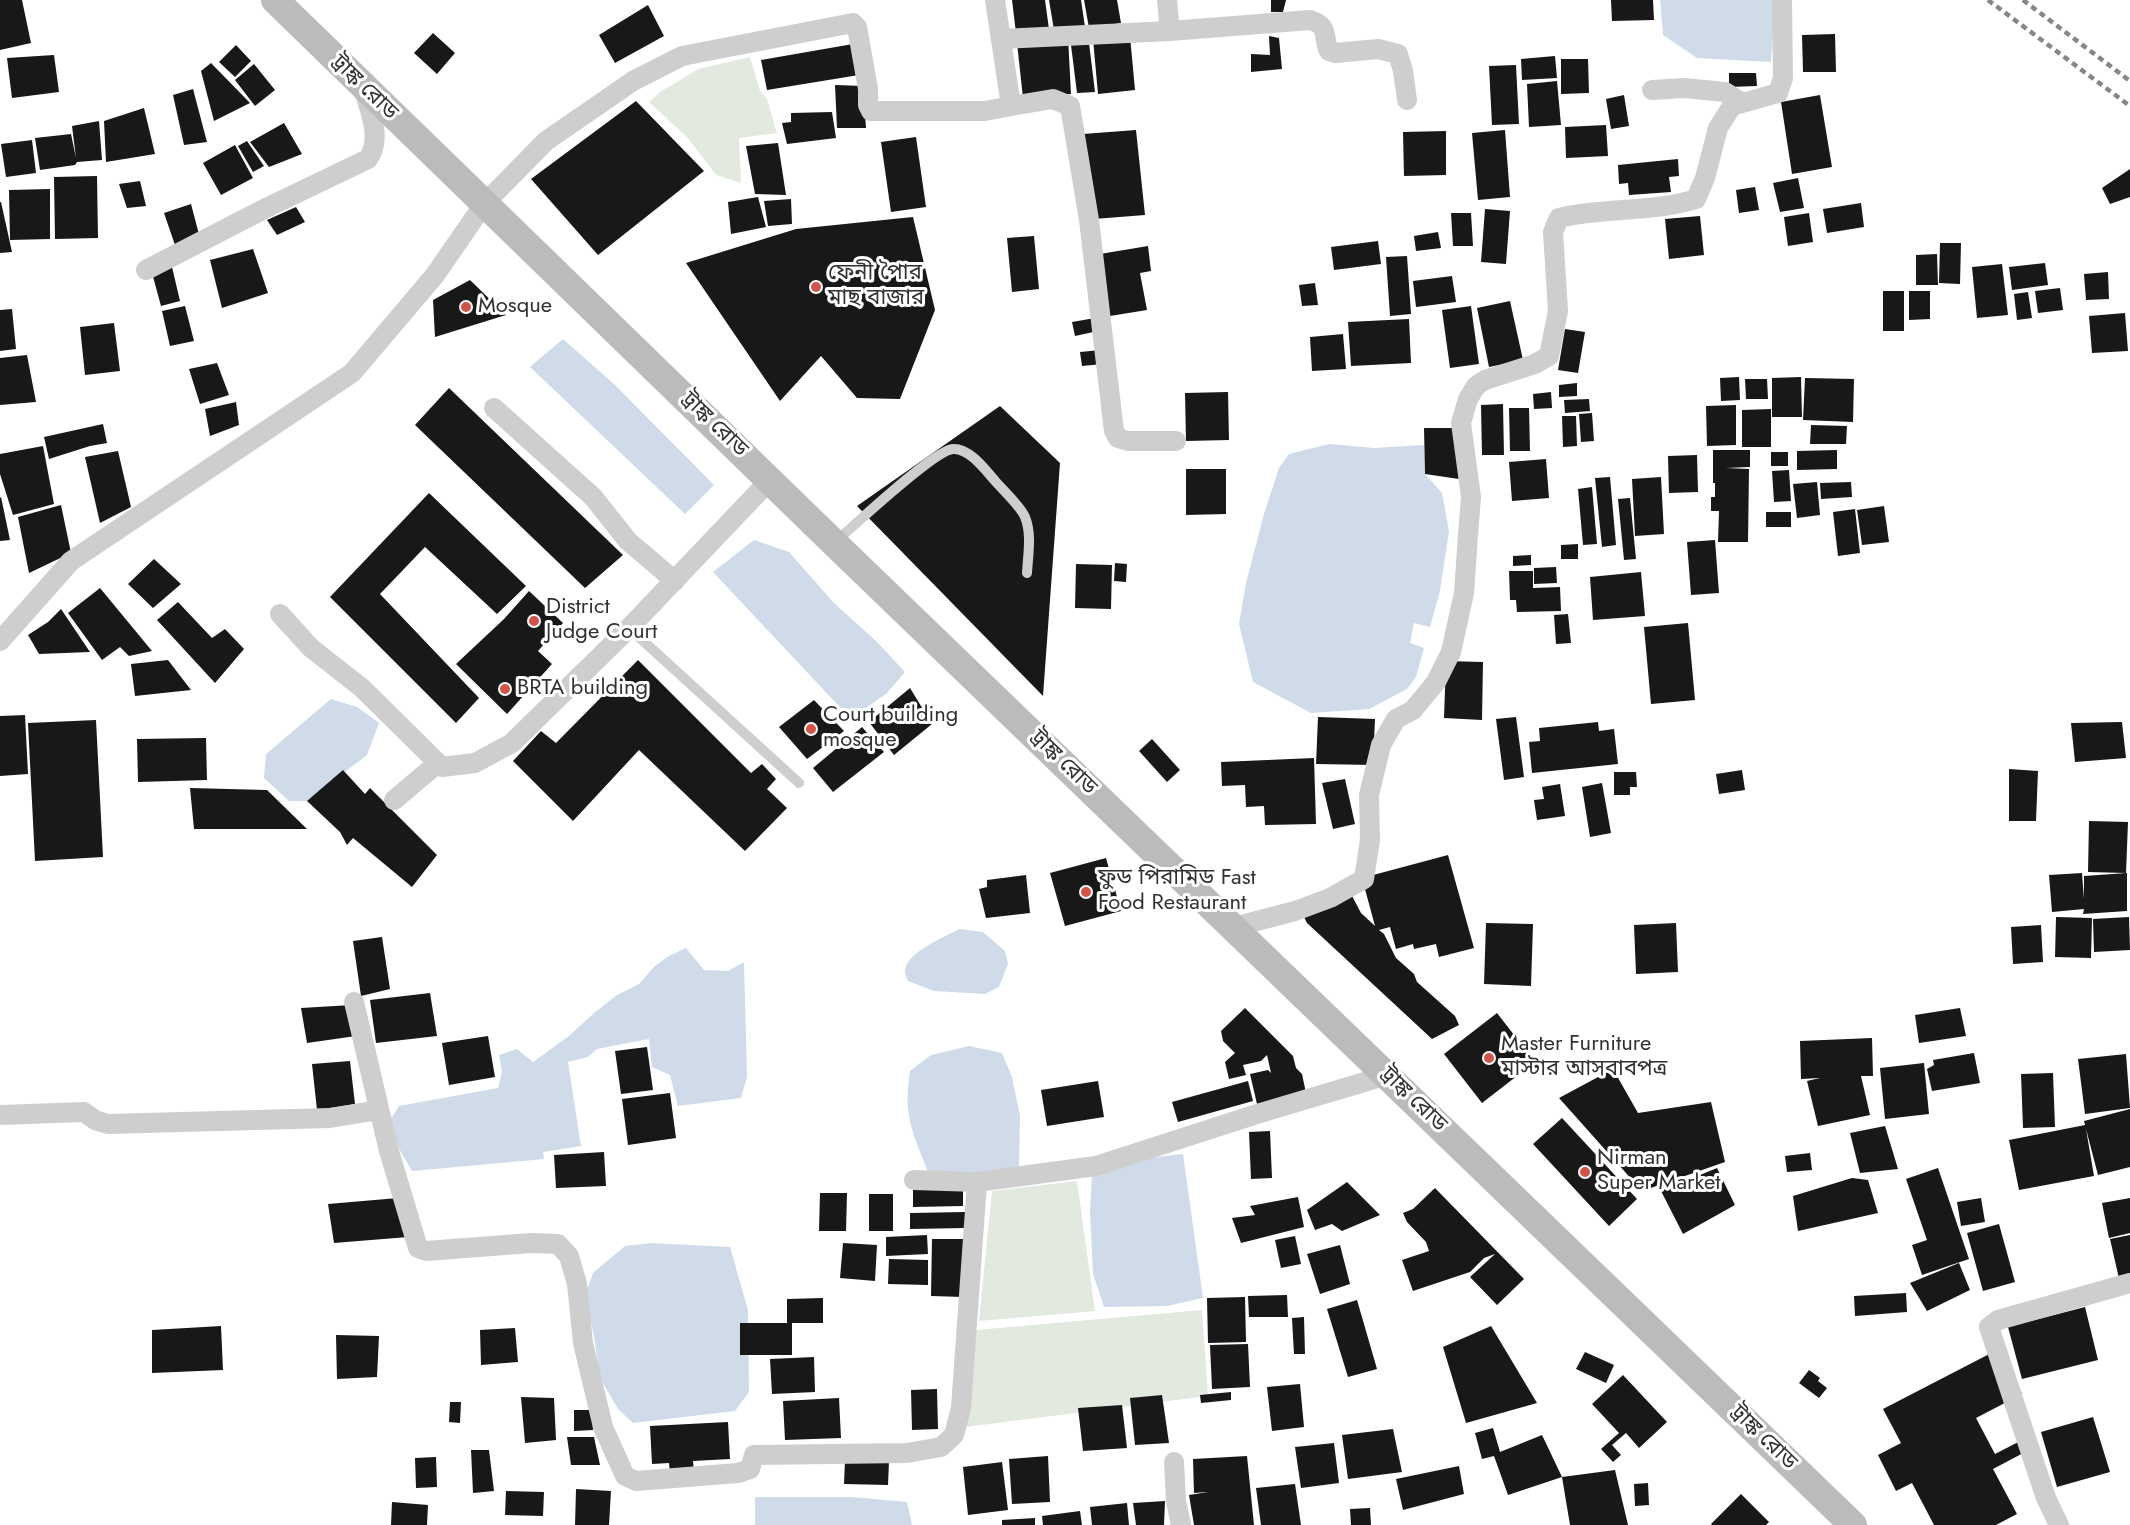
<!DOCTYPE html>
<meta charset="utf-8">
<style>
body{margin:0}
canvas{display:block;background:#fff}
</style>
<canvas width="2130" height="1525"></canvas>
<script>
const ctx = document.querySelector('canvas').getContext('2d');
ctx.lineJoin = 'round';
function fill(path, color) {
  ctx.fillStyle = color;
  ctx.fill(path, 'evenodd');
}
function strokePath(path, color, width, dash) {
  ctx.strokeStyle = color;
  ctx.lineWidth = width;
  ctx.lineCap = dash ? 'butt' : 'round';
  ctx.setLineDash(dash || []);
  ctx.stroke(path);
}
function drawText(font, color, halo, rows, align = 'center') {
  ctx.font = font + ' Jost,"Noto Sans Bengali",sans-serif';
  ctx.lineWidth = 6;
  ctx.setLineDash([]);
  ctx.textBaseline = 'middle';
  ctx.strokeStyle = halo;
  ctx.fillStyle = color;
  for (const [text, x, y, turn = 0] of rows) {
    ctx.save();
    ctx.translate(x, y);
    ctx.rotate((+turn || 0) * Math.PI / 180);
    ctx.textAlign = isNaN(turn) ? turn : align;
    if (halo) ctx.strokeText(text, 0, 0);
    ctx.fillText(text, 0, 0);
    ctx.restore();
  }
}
fill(new Path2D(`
 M750 57 760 91 767 99 777 133 739 138 741 183 716 175 687 137 649 102 660 92 698 69Z
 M1077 1181 1095 1311 979 1321 992 1191Z
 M1202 1310 1208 1396 966 1427 976 1330Z`), '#e2e9de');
fill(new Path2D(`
 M1660 0H1775L1771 62 1697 58 1663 35Z
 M563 339 615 385 714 485 685 514 530 367Z
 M1329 444 1374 448 1424 445 1425 474 1442 493 1449 531 1440 591 1430 627 1414 623 1410 643 1424 648 1416 677 1407 689 1369 709 1311 713 1253 682 1239 624 1246 583 1264 514 1279 468 1289 454Z
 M754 540 789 552 834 603 876 641 905 672 887 693 851 719 713 572Z
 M331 699 357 707 379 723 367 755 307 801H289L264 778 266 754Z
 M960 929 983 932 1005 951 1008 964 999 987 985 994 934 991 908 981C907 978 905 975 905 972 904 953 946 936 960 929Z
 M686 948 704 970 728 971 744 962 747 1077 741 1098 678 1106 670 1075 652 1067 649 1039 597 1049 588 1057 568 1062 581 1146 543 1152 544 1159 412 1171 394 1140 391 1119 399 1106 498 1088 502 1072 499 1055 517 1049 533 1062 569 1036 594 1013 617 995 639 984 655 966 669 956Z
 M969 1046 1002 1053 1012 1077 1020 1116 1019 1166 1009 1175 928 1172C912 1131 903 1115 910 1071L931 1055Z
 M1183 1154 1203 1298 1167 1306 1104 1307 1093 1274 1090 1212 1092 1173 1148 1158Z
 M651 1243 730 1247 748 1310 749 1392 735 1411 633 1423 618 1409 600 1378 594 1336 585 1296 593 1273 625 1246Z
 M755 1497H851L907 1502 912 1525H755Z`), '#cfdbe9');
fill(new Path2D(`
 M0 0H22L31 43 0 50Z
 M1012 0H1045L1049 29 1016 33Z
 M1049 0H1081L1085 27 1054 30Z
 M1084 0H1117L1121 23 1089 28Z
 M1271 0H1286L1283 12H1271Z
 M1611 0H1653L1654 20 1612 21Z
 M648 5 664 36 615 63 599 35Z
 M433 33 455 53 437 74 414 53Z
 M1835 34 1836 72H1803L1802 35Z
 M1130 36 1135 90 1098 94 1093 39Z
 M1269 36 1279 38 1282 69 1251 72V54L1270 55Z
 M1068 37 1071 94 1023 98 1017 43Z
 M1089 43 1095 92 1077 93 1071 45Z
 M853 44 859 75 767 90 761 60Z
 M236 45 251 61 235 77 219 62Z
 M54 55 59 92 12 98 7 58Z
 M1555 56 1557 78 1522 80 1521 59Z
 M1561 59H1588L1589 93 1561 94Z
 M211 63 250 103 214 121 201 71Z
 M254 64 275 90 255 106 235 80Z
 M1516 65 1519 124 1492 125 1489 66Z
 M1729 73H1756L1757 86 1729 87Z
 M1557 81 1561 125 1529 127 1527 84Z
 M835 85 863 86 866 128H837Z
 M193 89 207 142 184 145 173 95Z
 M1624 95 1629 126 1611 129 1606 99Z
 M1820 95 1832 167 1792 174 1781 102Z
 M636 101 704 171 598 255 531 179Z
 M144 108 155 154 106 162 104 121Z
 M832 112 836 138 787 144 782 123 791 122V113Z
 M99 121 102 160 77 162 75 165 40 170 35 138 71 134 76 158 72 126Z
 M284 123 302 154 269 167 250 142Z
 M1606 125 1608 156 1566 158 1565 127Z
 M1136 130 1145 215 1094 219 1083 134Z
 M1505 130 1510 197 1478 200 1472 133Z
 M1446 131V175L1404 176 1403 132Z
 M916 137 926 207 891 212 881 142Z
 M32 140 36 173 6 177 1 144Z
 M247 141 264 166 253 172 238 146Z
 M778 143 786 195 755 194 746 146Z
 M235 145 253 178 221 195 203 163Z
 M1678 159 1679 176 1669 177 1671 192 1629 195 1628 183 1619 184 1618 165Z
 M2130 169V197L2110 204 2102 188Z
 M97 176 98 238 55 239 54 177Z
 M1798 178 1804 208 1780 212 1773 183Z
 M140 181 146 206 127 208 119 184Z
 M1755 187 1759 210 1739 213 1736 190Z
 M50 189V239L10 240 9 190Z
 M758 197 766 227 731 234 728 202Z
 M791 199 792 224 768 226 764 201Z
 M0 202H1L12 252 0 253Z
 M1861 203 1864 227 1827 233 1823 209Z
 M191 204 201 242 176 248 164 213Z
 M296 207 305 222 277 235 267 220Z
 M1485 209 1510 211 1506 264 1481 262Z
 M1451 213H1471L1473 246H1453Z
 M1809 213 1813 242 1788 246 1784 217Z
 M1700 216 1704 255 1669 259 1665 219Z
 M913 217 935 310 900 399 857 398 821 356 780 401 686 263 796 229Z
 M1438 232 1441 248 1416 251 1414 236Z
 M1034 236 1039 289 1012 292 1007 238Z
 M1378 241 1381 264 1334 270 1331 247Z
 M1940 243H1961L1960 284 1939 283Z
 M1148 246 1151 271 1140 273 1147 310 1110 316 1100 254Z
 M253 249 268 293 222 308 210 260Z
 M1937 254 1938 285H1916V255Z
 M1407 256 1411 314 1390 316 1386 257Z
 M2045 263 2048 285 2012 290 2009 267Z
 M2002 264 2008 315 1977 318 1972 267Z
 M172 267 180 301 161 306 152 273Z
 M2108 272 2109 299 2086 300 2084 274Z
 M1452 276 1456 302 1416 307 1413 281Z
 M470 280 506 315 435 337 433 300Z
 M1315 283 1318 305 1302 306 1299 285Z
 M2060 288 2063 310 2038 313 2035 291Z
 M1883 291H1904V331H1883Z
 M1909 291H1930V319L1909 320Z
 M2028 292 2032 318 2017 320 2014 294Z
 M1510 301 1523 360 1489 367 1477 308Z
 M185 306 194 341 170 346 162 311Z
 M1471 306 1479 364 1450 368 1442 310Z
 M12 309 16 349 0 351V310Z
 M2125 313 2128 351 2092 353 2089 316Z
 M1095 318 1098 331 1075 336 1072 322Z
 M1409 319 1411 363 1351 366 1348 322Z
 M114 323 120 371 85 375 80 327Z
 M1565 329 1585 332 1578 373 1558 370Z
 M1343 334 1346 369 1312 371 1310 337Z
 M1101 350 1103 364 1082 366 1080 352Z
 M27 355 36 402 0 405V358Z
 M217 363 229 395 200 404 189 369Z
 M1739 377 1740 400 1721 401 1720 378Z
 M1801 377 1802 417H1772V378Z
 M1805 378 1854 379 1853 422 1803 420Z
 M1745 379H1767L1768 399H1746Z
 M1577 383V396L1559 397V385Z
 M449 388 623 555 585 588 415 425Z
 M1228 392 1229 440 1186 441 1185 393Z
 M1551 392 1552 408 1534 409 1533 394Z
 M1589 399 1590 411 1565 413 1564 400Z
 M236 402 239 425 210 436 205 409Z
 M1503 404 1504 455H1482L1481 405Z
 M1736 405V445L1707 446 1706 406Z
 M1000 406 1060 463 1043 696 857 506Z
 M1509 408H1529L1530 451H1510Z
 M1771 409V447H1742V410Z
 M1592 413 1594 441 1581 442 1579 414Z
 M1562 416H1576L1577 446 1563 447Z
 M103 424 107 443 90 446 49 459 44 437Z
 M1811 425 1847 426 1846 444H1810Z
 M1424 428H1460L1459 479 1425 474Z
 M43 446 54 504 13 515 0 474V454Z
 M1713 450H1750V467L1726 468 1749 469 1748 542H1718L1719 511H1711V497H1715V483H1713Z
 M1837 450V469L1797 470V451Z
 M118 451 131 507 100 523 85 457Z
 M1771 452H1788V466H1771Z
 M1697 455 1698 492 1669 493 1668 456Z
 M1546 459 1549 498 1512 501 1509 462Z
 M1186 469H1226V514L1186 515Z
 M1789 470 1791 501 1774 502 1772 471Z
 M1610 477 1616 545 1602 547 1595 478Z
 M1661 477 1664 534 1635 536 1632 479Z
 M1817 482 1820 515 1797 518 1793 484Z
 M1851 482 1852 497 1821 499 1820 483Z
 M1592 487 1597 544 1583 545 1578 489Z
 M429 493 526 586 497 614 425 547 380 594 479 698 456 723 330 597Z
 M1 497 10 540 0 541V498Z
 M1630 498 1636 559 1624 560 1618 499Z
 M61 505 71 553 29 573 18 517Z
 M1884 506 1889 542 1862 545 1857 510Z
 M1855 509 1860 553 1838 556 1833 512Z
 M1766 512H1791V527H1766Z
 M1715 540 1719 593 1691 595 1687 542Z
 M1578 544V559H1561V545Z
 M1531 555V565L1513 566V556Z
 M154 559 181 584 153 608 128 584Z
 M1115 563 1127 564 1126 582 1114 581Z
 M1076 564 1112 565 1111 609 1075 608Z
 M1556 567 1557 583 1534 584V568Z
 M1509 571H1533V588L1560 587 1561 611 1517 612 1516 600H1510Z
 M1641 572 1645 616 1593 620 1590 577Z
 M100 588 152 651 129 656 120 647 102 660 68 613Z
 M529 591 563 623 538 651 552 664 507 714 456 664 504 619Z
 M178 602 212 638 225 629 244 649 215 683 157 620Z
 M61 609 90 652 39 654 28 635 48 622Z
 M1568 614 1571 643 1556 644 1554 615Z
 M1688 623 1695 700 1651 704 1644 627Z
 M168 660 191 690 135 696 131 664Z
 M638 660 751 773 762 764 776 779 767 789 787 808 745 851 639 750 573 821 513 761 541 731 556 743Z
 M1446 661 1483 662 1482 720 1444 718Z
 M910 688 932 724 894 755 869 722Z
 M814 700 844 731 807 759 779 727Z
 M25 715 28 774 0 776V716Z
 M1318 717 1375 719 1373 765 1316 764Z
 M1516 717 1524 777 1504 780 1496 719Z
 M96 720 103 857 35 861 28 723Z
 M1598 722 1599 731 1614 729 1618 764 1532 773 1529 742 1540 741 1539 728Z
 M2122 722 2126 758 2075 762 2071 723Z
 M862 727 884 752 833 792 813 768Z
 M206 738 207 780 138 782 137 739Z
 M1152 739 1180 770 1167 782 1139 751Z
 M1314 758 1316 824 1265 825 1264 806 1246 807 1245 785 1222 786 1221 762Z
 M2009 769 2038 771 2036 821H2009Z
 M343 770 365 794 370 788 437 855 412 887 353 838 347 845 340 832 307 801Z
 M1742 770 1745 790 1719 794 1716 774Z
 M1614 772H1636L1637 787H1630V795H1614Z
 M1345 779 1355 824 1333 829 1322 783Z
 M1602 783 1611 833 1590 837 1582 787Z
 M1560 784 1565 816 1537 820 1534 800 1544 799 1542 787Z
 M190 788 267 790 307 829H194Z
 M2089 821 2128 822 2126 873 2088 872Z
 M1448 855 1474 948 1439 957 1436 944 1414 949 1413 944 1396 949 1390 927 1379 930 1384 934 1396 958 1414 974 1417 982 1455 1016 1459 1025 1432 1039 1307 923 1304 917 1351 894 1361 913 1375 926 1362 878Z
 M1106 858 1121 911 1065 926 1050 873Z
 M2082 873 2084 899V876L2127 873V911L2083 914 2084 909 2052 912 2049 875Z
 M1026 875 1030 913 986 918 979 889 987 887V880Z
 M2056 917 2092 918 2091 958 2055 957Z
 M2129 917 2130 950 2094 952 2093 919Z
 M1486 923 1533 924 1531 986 1484 984Z
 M1676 923 1678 972 1636 974 1634 925Z
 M2041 925 2043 962 2013 964 2011 927Z
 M382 937 390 989 361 996 353 941Z
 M430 993 437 1036 376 1043 370 1000Z
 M352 1005 356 1036 307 1043 301 1008Z
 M1245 1008 1293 1056 1296 1068 1302 1074 1306 1093 1257 1104 1250 1074 1268 1070 1271 1073 1267 1055 1261 1061 1243 1065 1246 1075 1229 1079 1225 1062 1235 1053 1223 1041 1221 1031Z
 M1960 1008 1966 1036 1919 1043 1915 1015Z
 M1497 1013 1535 1062 1482 1103 1444 1054Z
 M488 1036 495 1077 449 1085 442 1043Z
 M1872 1038 1873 1076H1861L1870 1115 1818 1126 1807 1081 1820 1078 1801 1079 1800 1041Z
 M647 1047 653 1090 621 1094 615 1051Z
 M1974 1053 1980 1083 1932 1091 1927 1069 1934 1065 1933 1060Z
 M2126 1054 2130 1108 2085 1114 2078 1059Z
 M350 1061 355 1104 317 1110 312 1064Z
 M1924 1063 1929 1114 1885 1119 1880 1068Z
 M1613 1069 1638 1113 1711 1102 1725 1162 1642 1191 1559 1098Z
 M2053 1073 2055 1127 2023 1128 2021 1074Z
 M1098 1081 1104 1117 1047 1126 1041 1090Z
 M1248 1081 1253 1101 1178 1122 1172 1102Z
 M670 1093 676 1138 628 1145 622 1099Z
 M2130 1109V1167L2098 1175 2086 1129 2094 1176 2019 1190 2009 1140 2085 1125 2084 1121Z
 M1562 1118 1637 1199 1609 1226 1533 1144Z
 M1885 1126 1898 1169 1860 1173 1850 1133Z
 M1270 1131 1272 1178 1251 1179 1249 1132Z
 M604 1152 606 1186 556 1188 554 1155Z
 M1810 1153 1812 1170 1787 1172 1785 1156Z
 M1717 1168 1735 1205 1683 1234 1661 1191Z
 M1938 1168 1969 1259 1922 1275 1912 1245 1927 1240 1906 1179Z
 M1852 1178 1868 1180 1878 1213 1798 1231 1793 1196Z
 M1347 1182 1380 1215 1342 1231 1332 1224 1315 1230 1307 1210Z
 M913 1188H963V1206L913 1207Z
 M1435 1188 1524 1279 1497 1305 1470 1277 1495 1254 1484 1258 1470 1272 1413 1291 1402 1260 1429 1251 1426 1242 1407 1222 1403 1213 1413 1209Z
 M820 1193H847L846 1231H819Z
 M869 1194H893V1231H869Z
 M1298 1197 1304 1227 1241 1243 1232 1218 1255 1215 1250 1206Z
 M398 1198 408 1237 334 1243 328 1204Z
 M1981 1198 1985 1222 1961 1226 1957 1202Z
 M2130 1198V1233L2109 1238 2102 1203Z
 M965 1212V1228L910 1229V1213Z
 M1999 1224 2015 1282 1983 1291 1967 1233Z
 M927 1235 928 1254 886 1256V1237Z
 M2130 1235V1281L2120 1283 2110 1239Z
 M1295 1236 1301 1264 1281 1268 1275 1240Z
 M932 1239H964L963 1297 931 1296Z
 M843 1243 877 1245 875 1281 840 1278Z
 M1340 1245 1350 1284 1320 1294 1307 1254Z
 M889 1259 928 1260V1285L888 1284Z
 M1959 1263 1970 1290 1927 1311 1910 1283Z
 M1906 1293 1907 1312 1855 1316 1854 1296Z
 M1287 1295 1288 1317H1249L1248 1296Z
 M1245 1297 1246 1342 1208 1343 1207 1298Z
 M823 1298V1323H792V1355H740V1323H787V1299Z
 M1357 1300 1377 1369 1348 1377 1327 1309Z
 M2085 1307 2098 1360 2022 1379 2008 1327Z
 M1304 1317 1305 1354H1294L1292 1318Z
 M221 1326 223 1370 152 1373V1330Z
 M1491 1326 1537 1403 1466 1423 1443 1347Z
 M515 1328 518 1362 481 1365 480 1330Z
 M336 1335 379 1336 377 1377 337 1379Z
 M1248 1344 1250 1387 1212 1389 1210 1345Z
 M1999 1349 2022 1394 1976 1418 1995 1454 2024 1439 2029 1450 1993 1469 2017 1514 1996 1525H1934L1912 1483 1896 1491 1878 1455 1901 1443 1883 1409Z
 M1585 1352 1614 1365 1606 1383 1576 1369Z
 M814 1357 815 1392 772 1394 770 1359Z
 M1809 1370 1820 1378 1818 1381 1827 1388 1819 1398 1799 1383Z
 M1623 1375 1667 1422 1639 1448 1626 1433 1612 1445 1621 1455 1613 1462 1601 1449 1619 1433 1592 1404Z
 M1300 1384 1304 1427 1272 1431 1267 1387Z
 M937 1389 938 1429 912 1430 911 1390Z
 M1231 1392V1400L1201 1403 1200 1395Z
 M1162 1395 1169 1443 1135 1445 1130 1398Z
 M521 1397 554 1398 556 1440 525 1443Z
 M839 1398 841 1438 785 1440 783 1401Z
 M450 1402H461L460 1423 449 1422Z
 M1122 1405 1127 1448 1083 1451 1078 1408Z
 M574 1410H592L593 1430 574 1431Z
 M2093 1417 2110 1472 2057 1487 2041 1432Z
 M728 1422 730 1459 693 1461 694 1472 670 1474 669 1463 652 1464 650 1426Z
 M1493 1428 1500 1452 1542 1435 1562 1477 1615 1470 1628 1525H1570L1562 1477 1508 1495 1494 1456 1482 1459 1475 1433Z
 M1393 1429 1402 1472 1348 1479 1342 1435Z
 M567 1437H594L600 1465H571Z
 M1334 1443 1339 1483 1301 1488 1295 1447Z
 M471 1450H489L494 1491 473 1493Z
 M1048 1456 1050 1502 1012 1504 1009 1459Z
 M1247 1456 1254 1525H1194L1189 1495 1208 1492 1194 1493 1193 1459Z
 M436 1457 437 1487 416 1488 415 1458Z
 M845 1460 889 1461 888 1485 844 1484Z
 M1002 1462 1008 1510 968 1515 963 1467Z
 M1459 1466 1464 1494 1403 1510 1396 1479Z
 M1648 1483 1649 1505 1635 1506 1634 1484Z
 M1295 1484 1301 1525H1261L1256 1488Z
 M576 1489 611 1491 609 1525H575Z
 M506 1491 544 1492 543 1516 505 1515Z
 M1741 1494 1769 1522 1766 1525H1712L1711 1524Z
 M1165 1501 1164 1525H1136L1133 1503Z
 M392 1502 428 1505 427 1525H391Z
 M1127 1503 1129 1525H1092L1090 1507Z
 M1370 1508 1371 1525H1351L1350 1509Z
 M1080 1511 1082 1525H1043L1042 1516Z
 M1035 1518V1525H1002V1520Z`), '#181818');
strokePath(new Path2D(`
 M834 543C854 526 934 450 953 449 970 448 986 471 996 482 1004 491 1021 507 1025 517 1032 534 1028 555 1027 573
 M629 628 799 783`), '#cecece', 10);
strokePath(new Path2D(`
 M1167 0 1170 31
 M1001 39 1170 31 1310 20C1330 26 1322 36 1329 51L1335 53 1378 49 1398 54 1403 71 1407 100
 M1652 90 1684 88 1725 92 1742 103
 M1011 106 1053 99 1070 106 1089 220 1114 431 1118 438 1128 441H1176
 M146 270 268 207 368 159C383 138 369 110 363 87
 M494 408 593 497 628 541 675 581
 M280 614 311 648 362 688 442 767 475 763 512 743 629 628 770 480
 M0 641 71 561 352 373 435 275 484 204 546 141 633 81 682 56 853 23 857 27 868 89V105L871 111H985L1011 106 995 0
 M394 800 438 763
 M1234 927 1295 911 1330 898 1364 879 1370 840 1369 795 1381 745 1396 719 1413 710 1436 682 1451 652 1464 593 1468 535 1471 497 1461 423 1468 399 1476 386 1485 380 1535 364 1549 356 1558 311 1553 232 1559 218C1604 207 1652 213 1696 199L1705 178 1718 128 1732 106 1778 93 1783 78 1782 0
 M354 1002 389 1151 418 1248 426 1251 531 1243 558 1244 569 1256 577 1284 583 1343 603 1427 625 1476 636 1481 738 1473 750 1469 754 1455 907 1453 941 1447 954 1435 961 1408 977 1182
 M0 1115 84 1112 95 1120 108 1124 330 1118 379 1110
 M914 1180 977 1182 1096 1166 1257 1114 1388 1075
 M1174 1462 1176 1501 1181 1525
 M2059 1525 2046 1498 1989 1327 1998 1320 2130 1283`), '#cecece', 20);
strokePath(new Path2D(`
 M275 0 834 543 1853 1525`), '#bbb', 28);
strokePath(new Path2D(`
 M1988 0 2130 106
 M2023 0 2130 81`), '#868686', 4.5, [6, 4.5]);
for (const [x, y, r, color] of [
 [816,287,6,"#d25349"],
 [466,307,6,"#d25349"],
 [534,621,6,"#d25349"],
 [505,689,6,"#d25349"],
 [811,729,6,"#d25349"],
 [1086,892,6,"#d25349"],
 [1489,1058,6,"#d25349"],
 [1585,1172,6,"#d25349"]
]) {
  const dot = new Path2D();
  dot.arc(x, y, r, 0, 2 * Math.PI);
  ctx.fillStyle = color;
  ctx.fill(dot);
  strokePath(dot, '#fff', 2);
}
drawText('22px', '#313131', '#fff', [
 ["ট্রাঙ্ক রোড",364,88,44],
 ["ট্রাঙ্ক রোড",714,425,44],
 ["ট্রাঙ্ক রোড",1063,763,44],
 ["ট্রাঙ্ক রোড",1413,1100,44],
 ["ট্রাঙ্ক রোড",1763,1438,44]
]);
drawText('22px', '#313131', '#fff', [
 ["ফেনী পৈার",828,274],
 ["মাছ বাজার",828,299],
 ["Mosque",478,307],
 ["District",546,608],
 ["Judge Court",546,633],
 ["BRTA building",517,689],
 ["Court building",823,716],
 ["mosque",823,741],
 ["ফুড পিরামিড Fast",1098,879],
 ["Food Restaurant",1098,904],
 ["Master Furniture",1501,1045],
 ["মাস্টার আসবাবপত্র",1501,1070],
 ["Nirman",1597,1159],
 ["Super Market",1597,1184]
], 'left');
</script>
